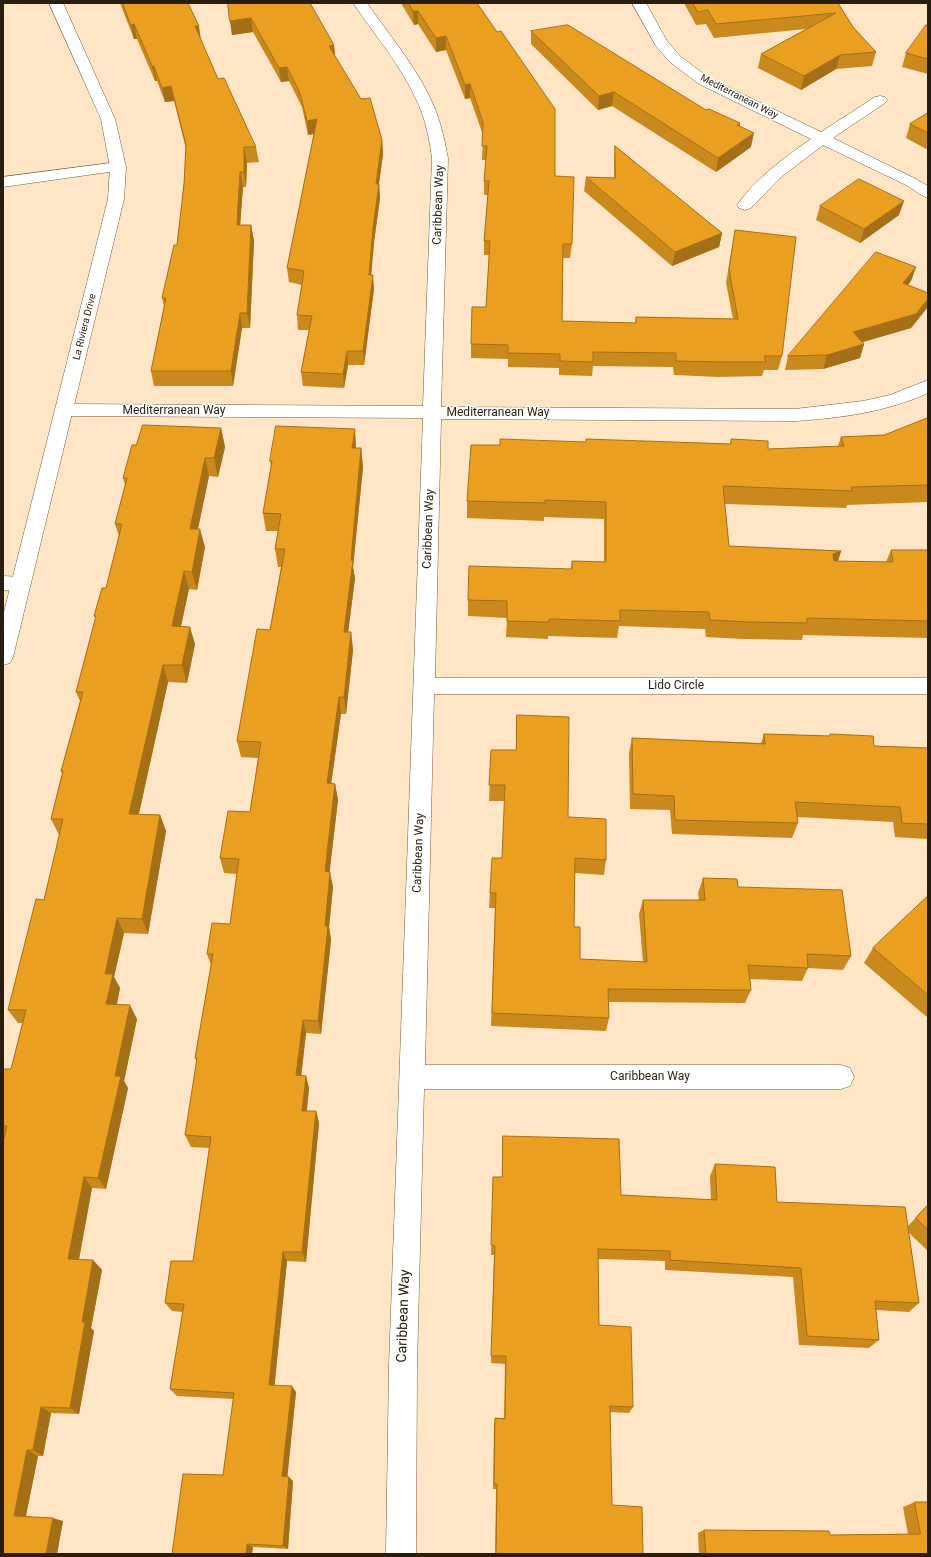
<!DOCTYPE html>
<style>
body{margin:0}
#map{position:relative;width:931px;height:1557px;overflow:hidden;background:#fde5c6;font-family:Roboto,sans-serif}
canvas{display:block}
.frame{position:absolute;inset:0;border:4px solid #281d0e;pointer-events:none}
</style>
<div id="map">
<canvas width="931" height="1557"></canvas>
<div class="frame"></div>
</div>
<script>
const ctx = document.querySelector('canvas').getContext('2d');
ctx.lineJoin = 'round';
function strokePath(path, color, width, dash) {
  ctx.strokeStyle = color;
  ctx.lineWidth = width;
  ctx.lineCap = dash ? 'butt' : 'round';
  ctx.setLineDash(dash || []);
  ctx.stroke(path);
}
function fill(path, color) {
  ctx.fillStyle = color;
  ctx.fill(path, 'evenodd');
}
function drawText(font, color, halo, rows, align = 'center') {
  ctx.font = font + ' Roboto,sans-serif';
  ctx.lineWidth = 3;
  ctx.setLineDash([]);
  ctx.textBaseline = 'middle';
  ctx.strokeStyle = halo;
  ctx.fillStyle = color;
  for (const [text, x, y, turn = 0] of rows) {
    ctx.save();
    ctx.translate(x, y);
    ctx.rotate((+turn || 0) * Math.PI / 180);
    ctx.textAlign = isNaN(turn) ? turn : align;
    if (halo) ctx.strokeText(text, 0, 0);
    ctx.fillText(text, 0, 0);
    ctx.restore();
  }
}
const street = new Path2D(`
 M353 3H367C391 38 422 73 437 114 442 128 445 143 448 158L441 407 795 409 863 401 890 395 928 380V393C886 412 841 418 795 421L441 419 435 678H928V694H434L425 1065H841L850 1068 854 1077 850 1086 841 1089H424L417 1366 416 1554H386L389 1366 423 418 65 416 59 414 56 410 59 406 65 404 423 406 432 158C430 143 427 127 422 113 407 73 377 38 353 3Z
 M632 3H646L667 41 680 56 709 78 821 132 875 97 880 96 885 97 887 100 885 103 833 138 916 179 928 186V198L923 196 906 185 823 145 780 178 751 208 745 210 739 208 737 205C756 178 785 157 811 139L699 84 670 62 656 46Z
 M118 162 123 164 126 167 123 170 3 187V177Z
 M3 576 21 577 28 579 31 584 28 589 21 591 3 590Z`);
const secondary = new Path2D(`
 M49 3H63L115 119 126 167 124 199 13 657 10 663 3 665V616L108 199 110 167 101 119Z`);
strokePath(street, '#765c39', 1);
strokePath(secondary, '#765c39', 1);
fill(street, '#fff');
fill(secondary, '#fff');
fill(new Path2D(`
 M120 3H188L201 40 218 79 256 147 259 162 247 163 246 187H243L240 225H251L254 241 250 328H242L233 386H154L151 371 164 306 162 298 177 245 184 184 186 149 174 101 165 102 157 81H155L137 39H134Z
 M228 3 334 45 335 56 382 140 383 154 379 184 380 198 374 242 371 275 374 289 364 365H348L344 388 303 386 301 372 309 330H298L297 315 302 285 289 282 287 268 314 134 308 135 302 107 289 81 281 82 253 32 232 35Z
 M401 3H477L555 176 572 244 570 258H563L562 321 635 323 636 317 733 319 726 283 735 230 782 356 778 370H764L762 376 719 377 674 375 673 367 593 366 592 376 559 375V368L508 367V359L471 358V344L486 307 489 255H484V241L488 195H484V181L486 160H482L483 135 470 98 465 99 446 50 436 52 418 24 414 25Z
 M684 3H838L853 27 876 52 872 66 836 69 801 90 758 68 761 54 806 29 714 38 706 24 696 25Z
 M928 25V74L902 67 906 53Z
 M531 31 706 110 740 123V127L751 147 716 172 612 106 598 110 531 44Z
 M928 113V150L906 138 910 124Z
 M615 146 722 233 719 247 672 266 584 191 586 177 614 178V161Z
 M820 206 899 215 860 243 816 220Z
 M916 267 911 281 908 285 927 308 911 328 863 342 864 344 860 358 823 369 785 370 788 356Z
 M928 418V502L847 505 846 508 725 504 729 546 841 551 838 561 886 562 891 550H928V638L803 635 802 640 744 639 706 637 705 629 619 626 617 638 548 636V639L506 637 507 618 468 616V600L571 569 572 561 604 562V519L544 517V521L467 518V501L500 445 586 442 730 444 731 439 768 449 838 446 841 437 884 435Z
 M221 428 225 447 218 477 209 476 198 529 205 547 197 590 189 589 181 626 195 644 187 683 168 682 139 814 160 815 166 831 148 934 124 933 114 977 120 988 117 1004 137 1019 124 1081 128 1088 106 1189 92 1188 79 1260H93L102 1270 91 1328 94 1331 79 1414 51 1413 43 1456H38L26 1516 63 1521 57 1554H3L4 1137H3V1069H11L23 1023H18L8 1010 44 900 60 835H59L51 819 62 774 61 771 80 701 76 692 96 619 94 616 106 588 119 536 115 524 125 485 123 478 136 445Z
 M356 447V448H361L363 467 353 567 355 578 348 632H351L353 650 346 714H341L331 783 335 784 338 800 329 872 333 887 329 927 331 940 321 1034 306 1033 301 1075 306 1076 309 1088 307 1111H316L319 1123 306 1262 287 1261 274 1385 296 1392 287 1477 293 1481 288 1549 253 1547 252 1554H172L223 1475 234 1399 177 1396 170 1389 183 1312 172 1311 165 1303 193 1261 209 1148 191 1147 185 1135 197 1062 195 1058 211 965 207 954 230 924 237 874 224 873 220 858 250 812 258 758 241 757 237 741 270 630 281 567H278L275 549 278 531H266L263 513 271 465 270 461Z
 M517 715 568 817 606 860 604 875 575 873 574 927 580 959 643 962 639 914 643 900H699L698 893 703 878 738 887 851 956 843 970 808 968 802 981 750 979 751 990 745 1003 609 1002V1018L606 1031 491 1026 495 908H489L490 893 502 858 505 801H489L491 750H516Z
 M764 734 830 736V734L874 746 928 748V837L927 839 895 837 893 822 797 817 798 823 792 838 672 834 670 810 630 809 629 753 632 738 761 743Z
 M928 896V1018L864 963 873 948Z
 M503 1136 621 1195 711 1200 710 1176 715 1164 777 1202 908 1226 928 1205V1251L909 1233 919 1303 909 1312 876 1310 879 1340 869 1348 799 1345 793 1277 665 1270V1261L598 1259 599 1325 633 1407 629 1413 610 1412 612 1505 643 1554H495L496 1489H493L494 1424 495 1418H504L505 1364 491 1363 494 1255H491L493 1177H502Z
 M915 1502 928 1554H699L698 1533 704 1530 830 1535 908 1534 903 1507Z`), '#ca891c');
fill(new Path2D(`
 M413 11H418V24L414 25Z
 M251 18 253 32 232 35 230 21Z
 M134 24 137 39H134L131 25Z
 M195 26H199L201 40Z
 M446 36V50L436 52V38Z
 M334 45 335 58 329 46Z
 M840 55 836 69 801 90 804 76Z
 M152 66H154L157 81H155Z
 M287 67 289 81 281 82 279 68Z
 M470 84V98L465 99V85Z
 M171 86 174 101 165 102 162 88Z
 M614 92 612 106 598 110 599 96Z
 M317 119 318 133 308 135 307 121Z
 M754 133 751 147 716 172 718 158Z
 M382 140 383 154 377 198 376 184Z
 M244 147 247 163 246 187 244 172Z
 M240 172 243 187 239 241 237 225Z
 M379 184 380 198 374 242 370 289 369 275 373 228Z
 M904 201 899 215 860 243 864 229Z
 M251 225 254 241 250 328 247 313Z
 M722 233 719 247 672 266 675 252Z
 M916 267 911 281 898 297 903 283Z
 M373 275 374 289 364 365 363 351Z
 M928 299V305L927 308 911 328 849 346 853 332Z
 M240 313 242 328 233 386 231 371Z
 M864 344 860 358 823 369 827 355Z
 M347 351 348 365 344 388 343 374Z
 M221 428 225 447 218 477 214 458Z
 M355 429 356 447 354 467 352 448Z
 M361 448 363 467 353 567 355 578 346 649 344 632Z
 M205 458 209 476 194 547 190 529Z
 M200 529 205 547 197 590 192 572Z
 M841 551 836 568 827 572 833 554Z
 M184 571 189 589 177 644 172 626Z
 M190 627 195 644 187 683 182 665Z
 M351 632 353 650 346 714 344 697Z
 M163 665 168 682 135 830 129 814Z
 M339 697 341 714 329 799 327 783Z
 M335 784 338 800 328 886 325 871Z
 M160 815 166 831 148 934 142 919Z
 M330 872 333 887 329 927 331 940 321 1034 318 1021 325 926Z
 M117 918 124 933 114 977 120 988 114 1018 106 1004 105 974Z
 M130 1005 137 1019 124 1081 128 1088 106 1189 98 1178 115 1076Z
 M303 1020 306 1033 300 1088 296 1075Z
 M306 1076 309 1088 305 1123 302 1111Z
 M316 1111 319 1123 306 1262 302 1252Z
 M84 1177 92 1188 77 1269 68 1259Z
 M283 1252 287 1261 274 1392 269 1385Z
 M93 1260 102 1270 91 1328 94 1331 79 1414 70 1408 82 1322Z
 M292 1386 296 1392 287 1481 282 1476Z
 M41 1407 51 1413 43 1456 33 1450Z
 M27 1450 38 1456 25 1520 14 1516Z
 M289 1477 293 1481 288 1549 283 1546Z
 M53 1518 63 1521 57 1554H46Z
 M247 1544 253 1547 252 1554H246Z`), '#a46f16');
const building = new Path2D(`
 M123 3H188L199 26H195L218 79 224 78 256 147H244V172H240L237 225H251L247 313H240L231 371H151L166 298H162L174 245H177L184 184 186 145 171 86 162 88 154 66H152L134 24 131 25Z
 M228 3H310L334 45 329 46 361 99 370 98 382 140 376 184H379L373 228 369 275H373L363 351H347L343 374 301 372 312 316 297 315 304 271 287 268 317 119 307 121 300 93 287 67 279 68 251 18 230 21Z
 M409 3H477L497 32 501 31 555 109V176L574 177 572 244H563L562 321 636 323V317L738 319 729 269 735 230 796 237 782 356H764L766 362H722L676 361V353L593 352V362L560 361V354L508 353V345L471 344 472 307H486L490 241H484L489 181H484L487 146H482L483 122 470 84 465 85 446 36 436 38 418 11H413Z
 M693 3H838L853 27 876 52 840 55 804 76 761 54 836 13 716 24 708 10 698 12Z
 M568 25 706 110 709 109 740 123 737 125 754 133 718 158 614 92 599 96 531 31Z
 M926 25H928V59L906 53Z
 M928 113V133L910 124Z
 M615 146 722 233 675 252 586 177 615 178Z
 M859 179 904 201 864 229 820 206Z
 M876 252 916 267 903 283 928 293V299L916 314 853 332 864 344 827 355 788 356Z
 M928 418V485L851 487 852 491 723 486 729 546 841 551 833 554 834 561 893 562 891 550H928V621L807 618V623L749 622 710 620 709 612 620 610V621L549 619V622L507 621V601L468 600 469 566 572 569V561L606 562V502L545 500V503L467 501 471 445H500V439L586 442V439L731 444V439L768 441V449L844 446 841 437 884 435Z
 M143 425 221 428 214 458H205L190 529H200L192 572 184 571 172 626 190 627 182 665H163L129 814 160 815 142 919 117 918 105 974H113L106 1004 130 1005 115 1076H121L98 1178 84 1177 68 1259 93 1260 82 1322H85L70 1408 41 1407 33 1450H27L14 1516 53 1518 46 1554H3V1142L7 1126H3V1069H11L26 1010H8L36 899 44 900 63 819H51L63 771H61L83 692H76L96 616H94L102 588H106L122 524H115L127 478H123L132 445H136Z
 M276 426 355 429 352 448H361L351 560H353L344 632H351L344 697H339L327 783 335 784 325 871 330 872 325 926H328L318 1021 303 1020 296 1075 306 1076 302 1111H316L302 1252H283L269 1385 292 1386 282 1476 289 1477 283 1546 247 1544 246 1554H172L183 1474 223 1475 234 1393 170 1389 184 1304 165 1303 171 1261H193L211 1137 185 1135 197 1058H195L213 954H207L212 923 230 924 239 859 220 858 228 811 250 812 261 742 237 741 257 629 270 630 285 549H275L281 514 263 513 272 461H270Z
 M517 715 569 717 568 817 606 819V860L575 858 574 927H580V959L647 962 643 900H705L703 878 737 879 738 887 842 890 851 956 807 954 808 968 748 965 751 990 608 989 609 1018 492 1013 496 893H490L492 858H502L505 785H489L491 750H516Z
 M764 734 830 736V734L873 736 874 746 928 748V824L902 823 900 807 795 802 798 823 675 820 674 796 633 794 632 738 765 744Z
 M928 896V995L873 948Z
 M503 1136 619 1139 621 1195 717 1200 715 1164 775 1167 777 1202 905 1207 919 1303 875 1301 879 1340 807 1336 801 1268 670 1260V1251L598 1249 599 1325 631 1327 633 1407 610 1406 612 1505 642 1507 643 1554H496L497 1484H494L495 1418 505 1419 506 1356H491L495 1246 491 1245 493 1177H502Z
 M928 1205V1230L916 1218Z
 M915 1502H928V1554H706L704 1530 829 1531 830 1535 920 1534Z`);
fill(building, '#eb9f20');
strokePath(building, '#a46f16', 1);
drawText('10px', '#281d0e', '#fff', [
 ["Mediterranean Way",739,97,27],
 ["La Riviera Drive",85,327,-76]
]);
drawText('12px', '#281d0e', '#fff', [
 ["Caribbean Way",439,205,-88],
 ["Mediterranean Way",174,411],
 ["Mediterranean Way",498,413],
 ["Caribbean Way",429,529,-88],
 ["Lido Circle",676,686],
 ["Caribbean Way",419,853,-88],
 ["Caribbean Way",650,1077]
]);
drawText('14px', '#281d0e', '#fff', [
 ["Caribbean Way",404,1316,-88]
]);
</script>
